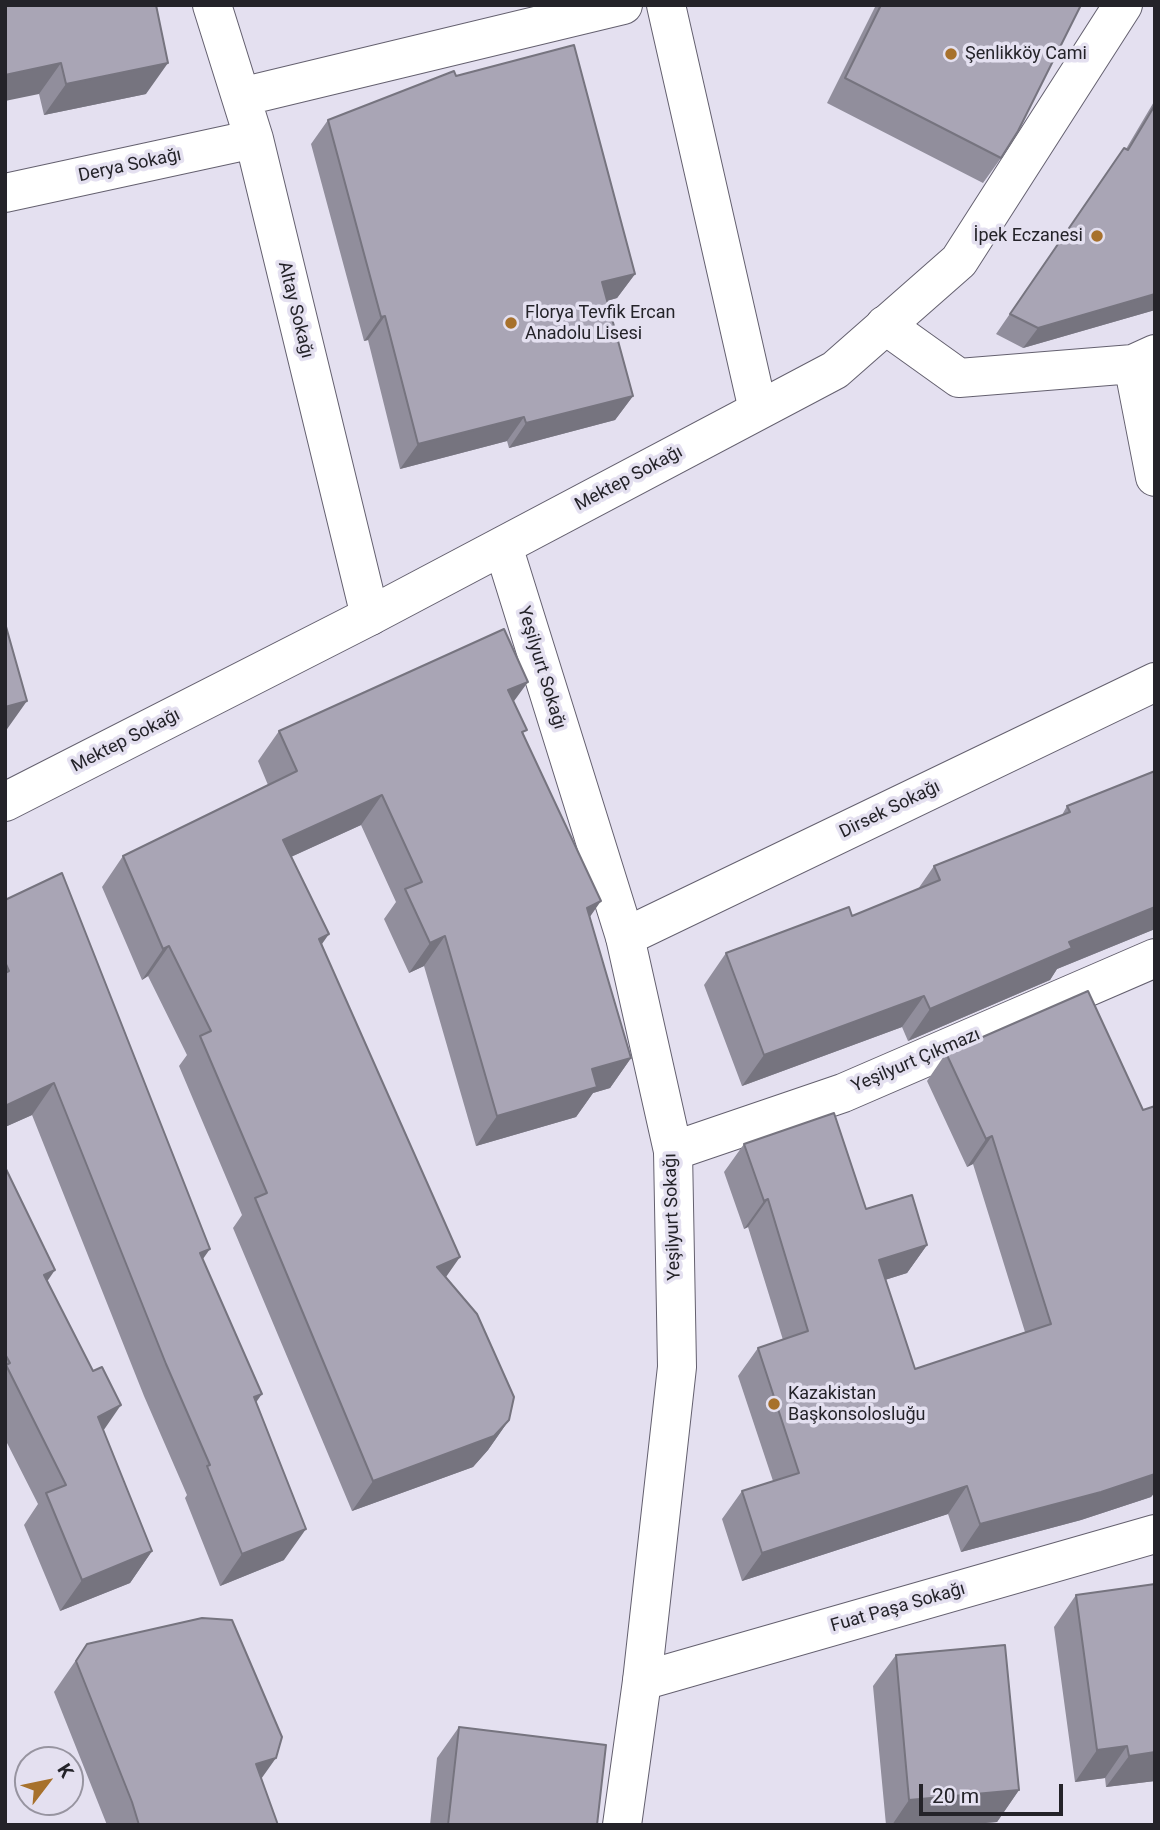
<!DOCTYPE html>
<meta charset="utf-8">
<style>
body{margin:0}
#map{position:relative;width:1160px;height:1830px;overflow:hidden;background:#e4e0f0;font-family:Roboto,sans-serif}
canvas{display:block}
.frame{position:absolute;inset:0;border:7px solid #242329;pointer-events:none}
.north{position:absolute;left:14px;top:1746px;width:70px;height:70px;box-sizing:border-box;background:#e4e0f0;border:2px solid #9794a0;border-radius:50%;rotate:58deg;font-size:19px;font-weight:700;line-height:28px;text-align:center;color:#242329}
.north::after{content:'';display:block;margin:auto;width:24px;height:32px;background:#a7712c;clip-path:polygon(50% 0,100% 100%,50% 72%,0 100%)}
.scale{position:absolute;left:919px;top:1784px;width:144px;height:32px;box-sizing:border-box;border:4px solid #242329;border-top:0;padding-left:9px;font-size:21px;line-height:24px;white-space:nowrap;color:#242329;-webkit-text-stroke:5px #e4e0f0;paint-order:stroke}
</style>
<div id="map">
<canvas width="1160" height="1830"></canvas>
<div class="frame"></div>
<div class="north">K</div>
<div class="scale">20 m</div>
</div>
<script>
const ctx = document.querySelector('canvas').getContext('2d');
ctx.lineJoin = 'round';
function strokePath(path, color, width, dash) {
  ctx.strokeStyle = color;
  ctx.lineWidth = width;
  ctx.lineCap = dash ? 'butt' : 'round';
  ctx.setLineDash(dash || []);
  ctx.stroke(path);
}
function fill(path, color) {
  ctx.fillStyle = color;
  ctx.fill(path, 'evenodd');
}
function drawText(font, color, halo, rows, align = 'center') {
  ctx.font = font + ' Roboto,sans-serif';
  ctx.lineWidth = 7;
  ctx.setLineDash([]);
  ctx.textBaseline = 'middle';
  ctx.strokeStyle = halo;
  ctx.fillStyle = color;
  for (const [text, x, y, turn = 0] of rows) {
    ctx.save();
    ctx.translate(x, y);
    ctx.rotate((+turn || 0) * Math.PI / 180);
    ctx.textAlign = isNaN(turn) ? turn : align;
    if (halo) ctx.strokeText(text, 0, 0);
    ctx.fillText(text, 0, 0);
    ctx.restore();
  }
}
const minor = new Path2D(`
 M212 5 254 139 370 616
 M666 5 758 410
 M241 97 623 5
 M5 193 254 139
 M885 325 959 378 1133 364 1155 354
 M1133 364 1155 477
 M625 937 1155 682
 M673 1151 843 1093 1155 958
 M642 1681 1155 1534`);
const major = new Path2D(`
 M503 546 625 937 673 1151 677 1367 642 1681 622 1825
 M5 802 370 616 835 370 959 261 1123 5`);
strokePath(minor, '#64606f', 40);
strokePath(major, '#64606f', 40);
strokePath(minor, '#fff', 38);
strokePath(major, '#fff', 38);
fill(new Path2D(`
 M5 5 146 94 44 115 39 94Z
 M876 5H1081L1001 158 983 183 827 103Z
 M456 76 635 274 617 298 607 301 633 396 615 420 509 448 507 441 400 469 368 340 364 341 311 144 328 120Z
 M1155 100V310L1023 348 996 334 1124 148 1126 149Z
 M514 702 524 735 590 917 631 1058 610 1088 593 1093 576 1117 476 1146 424 966 409 973 384 919 396 902 361 825 291 857 322 944 446 1277 509 1420 488 1450 473 1467 352 1511 233 1228 242 1215 179 1066 187 1055 148 976 142 980 102 887 123 856 268 785 258 761 279 731Z
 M1155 771V929L1057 969 1050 980 908 1041 902 1027 742 1086 704 985 726 953 852 916 918 889 934 866 1062 815 1067 806Z
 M5 900 202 1259 256 1402 284 1560 220 1586 185 1498 187 1495 144 1396 32 1115 5 1127Z
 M946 1053 1143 1110 1155 1106V1492L1151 1497 1081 1520 961 1552 948 1514 742 1581 722 1519 742 1491 773 1481 738 1376 758 1348 783 1340 748 1227 744 1229 724 1172 744 1144 866 1209 927 1245 907 1273 885 1280 915 1369 1025 1332 973 1164 967 1167 927 1081Z
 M5 1167 103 1430 152 1551 130 1583 60 1611 24 1525 38 1504 5 1439Z
 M1076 1595 1155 1781 1106 1787 1105 1778 1075 1782 1054 1627Z
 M87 1644 261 1779 278 1825H107L54 1692Z
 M896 1655 1019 1790 997 1822 961 1825H886L873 1686Z
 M459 1727 597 1825H430L437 1758Z`), '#918e9c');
fill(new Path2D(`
 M61 63 39 94 5 101V75Z
 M168 63 146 94 44 115 66 84Z
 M635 274 617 298 585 307 602 282Z
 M1155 294V310L1023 348 1038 328Z
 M385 316 368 340 364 341 381 317Z
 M633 396 615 420 509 448 526 423Z
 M524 417 507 441 400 469 418 444Z
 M528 682 506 712 508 690Z
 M27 701 5 732V707Z
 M382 795 361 825 262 870 283 840Z
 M601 901 580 931 587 908Z
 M1155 907V929L1057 969 1050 980 908 1041 930 1009 1069 942Z
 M329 934 308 964 319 939Z
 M445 936 424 966 409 973 430 943Z
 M169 946 148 976 142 980 163 949Z
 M924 996 902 1027 742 1086 764 1055Z
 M631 1058 610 1088 593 1093 576 1117 476 1146 497 1116 592 1069Z
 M54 1083 32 1115 5 1127V1106Z
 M992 1136 973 1164 967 1167 986 1139Z
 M768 1199 748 1227 744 1229 764 1201Z
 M927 1245 907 1273 859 1288 879 1260Z
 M210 1249 188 1280 200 1253Z
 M460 1257 439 1287 437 1267Z
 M55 1270 33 1302 44 1275Z
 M262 1394 240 1425 254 1397Z
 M121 1405 99 1437 98 1417Z
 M509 1420 488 1450 473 1467 352 1511 373 1481Z
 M1155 1467V1492L1151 1497 1081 1520 961 1552 980 1524Z
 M967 1486 948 1514 742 1581 762 1553Z
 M306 1529 284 1560 220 1586 242 1554Z
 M152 1551 130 1583 60 1611 82 1580Z
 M1127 1746 1105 1778 1075 1782 1097 1750Z
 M1155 1752V1781L1106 1787 1129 1756Z
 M276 1758 254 1789 256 1764Z
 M1019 1790 997 1822 961 1825H892L909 1800Z`), '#76747f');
const building = new Path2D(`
 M5 5H156L168 63 66 84 61 63 5 75Z
 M881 5H1081L1018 131 1001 158 845 78Z
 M574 45 635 274 602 282 633 396 526 423 524 417 418 444 385 316 381 317 328 120 454 71 456 76Z
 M1155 105V294L1038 328 1010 314 1124 148 1128 150Z
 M5 623 27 701 5 707Z
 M504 629 528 682 508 690 527 730 522 732 601 901 587 908 631 1058 592 1069 597 1087 497 1116 445 936 430 943 405 889 422 882 382 795 283 840 329 934 319 939 460 1257 437 1267 477 1314 514 1397 509 1420 494 1436 373 1481 255 1198 267 1193 200 1036 211 1031 169 946 163 949 123 856 297 771 279 731Z
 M1155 771V907L1069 942 1072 948 930 1009 924 996 764 1055 726 953 849 907 852 916 940 880 934 866 1070 812 1067 806Z
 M62 873 210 1249 200 1253 262 1394 254 1397 306 1529 242 1554 207 1466 210 1465 166 1364 54 1083 5 1106V973L9 971 5 962V900Z
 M1088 991 1143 1110 1155 1106V1474L1101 1492 980 1524 967 1486 762 1553 742 1491 799 1473 758 1348 808 1331 768 1199 764 1201 744 1144 834 1113 866 1209 912 1195 927 1245 879 1260 915 1369 1051 1324 992 1136 986 1139 946 1053Z
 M5 1167 55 1270 44 1275 93 1371 102 1367 121 1405 98 1417 152 1551 82 1580 46 1493 66 1485 6 1365 10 1363 5 1354Z
 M1155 1584V1752L1129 1756 1127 1746 1097 1750 1076 1595Z
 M202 1618 232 1620 282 1737 276 1758 256 1764 278 1825H139L132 1802 76 1661 87 1644Z
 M1005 1645 1019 1790 909 1800 896 1655Z
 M459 1727 606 1745 597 1825H448Z`);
fill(building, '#a9a5b5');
strokePath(building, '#76747f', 2);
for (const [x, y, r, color] of [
 [951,54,7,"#a7712c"],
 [1097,236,7,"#a7712c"],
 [511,323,7,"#a7712c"],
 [774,1404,7,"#a7712c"]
]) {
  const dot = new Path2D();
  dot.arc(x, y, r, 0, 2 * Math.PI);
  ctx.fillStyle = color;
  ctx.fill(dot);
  strokePath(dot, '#e4e0f0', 2.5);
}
drawText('18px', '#242329', '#e4e0f0', [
 ["Şenlikköy Cami",965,54],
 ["İpek Eczanesi",1083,236,"right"],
 ["Florya Tevfik Ercan",525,313],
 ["Anadolu Lisesi",525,334],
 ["Kazakistan",788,1394],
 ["Başkonsolosluğu",788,1415]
], 'left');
drawText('18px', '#242329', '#e4e0f0', [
 ["Derya Sokağı",130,166,-12],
 ["Altay Sokağı",295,310,76],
 ["Mektep Sokağı",629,479,-28],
 ["Yeşilyurt Sokağı",541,668,73],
 ["Mektep Sokağı",126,741,-27],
 ["Dirsek Sokağı",890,810,-26],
 ["Yeşilyurt Çıkmazı",916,1061,-23],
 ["Yeşilyurt Sokağı",673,1217,-92],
 ["Fuat Paşa Sokağı",898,1608,-16]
]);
</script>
